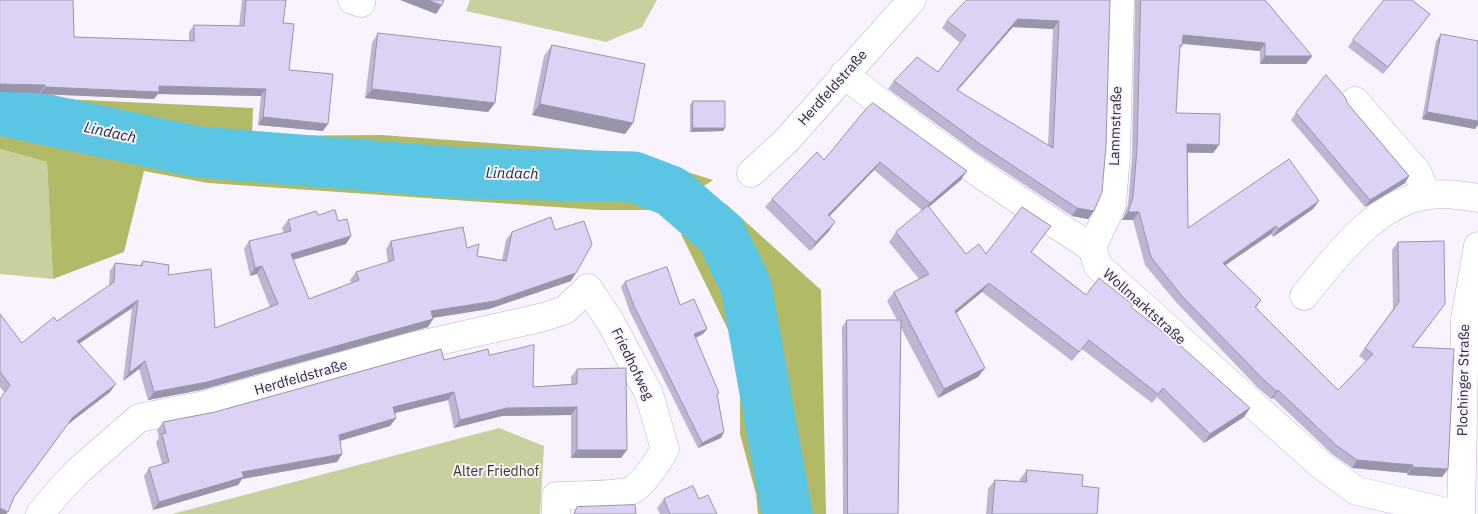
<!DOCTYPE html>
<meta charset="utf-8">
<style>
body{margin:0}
canvas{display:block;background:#f9f2ff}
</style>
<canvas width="1478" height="514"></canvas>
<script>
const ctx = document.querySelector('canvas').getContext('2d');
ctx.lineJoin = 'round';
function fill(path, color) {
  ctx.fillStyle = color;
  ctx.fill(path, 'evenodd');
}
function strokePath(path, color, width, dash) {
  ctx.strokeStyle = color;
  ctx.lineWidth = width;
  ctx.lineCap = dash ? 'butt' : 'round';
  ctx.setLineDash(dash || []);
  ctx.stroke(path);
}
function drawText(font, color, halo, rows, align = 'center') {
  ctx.font = font + ' "IBM Plex Sans",sans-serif';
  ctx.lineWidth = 4;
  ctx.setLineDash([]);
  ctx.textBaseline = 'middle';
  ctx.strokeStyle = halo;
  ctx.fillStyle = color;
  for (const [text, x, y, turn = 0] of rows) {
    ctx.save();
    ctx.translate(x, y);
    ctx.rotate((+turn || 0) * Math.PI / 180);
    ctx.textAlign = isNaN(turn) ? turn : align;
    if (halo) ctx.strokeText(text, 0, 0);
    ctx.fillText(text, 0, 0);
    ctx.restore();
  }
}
fill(new Path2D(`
 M470 0H657L642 27 606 42 466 11Z
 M0 149 47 162 53 279 0 274Z
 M499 428 544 446 540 514H172Z`), '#cad09d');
fill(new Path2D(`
 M0 96 253 108 252 136 382 135 626 153 713 180 668 210H599L208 183 144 171 124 252 53 279 47 162 0 149Z
 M726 204 821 290 826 514H758L756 494 740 434V354L681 234Z`), '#b2ba67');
strokePath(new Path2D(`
 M0 110 198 152 460 173 634 177 671 191 721 234 746 286 787 514`), '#5ac6e4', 51);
const minor = new Path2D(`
 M352 0 361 3
 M844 74C923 138 1008 193 1092 248L1098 266 1322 466 1357 491 1455 514
 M1355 101 1417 172 1427 195
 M751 173 785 142 912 0
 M1092 248 1112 204 1116 155 1120 0
 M1304 296C1335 258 1376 201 1429 195 1445 193 1462 195 1478 198
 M40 514 60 490 78 471 139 418 205 405 407 348 544 317 565 310 588 288 611 323 649 394 665 449C657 463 647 479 634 489 623 496 571 495 556 496V514
 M1461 514 1465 319 1478 246`);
strokePath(minor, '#c0b1cf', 29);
strokePath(minor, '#fff', 28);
fill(new Path2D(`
 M242 0H286L283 23 289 70 323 131 258 125 261 96 158 94 154 99 40 94V93L74 37 189 41V32L194 25 239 26Z
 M1110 0 1094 211 1088 219 1072 216 975 152 888 89 894 81 938 72 960 43 942 28 947 21ZM1013 27 1053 29 1048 145 957 91Z
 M1135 0H1265L1312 56 1306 64H1260V51L1182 44V46L1179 50 1176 113 1219 145 1213 153H1188V228L1313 209 1273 237 1271 234 1225 265 1261 300 1256 308 1338 390 1366 361 1359 356 1393 309 1392 250 1398 242 1445 304 1413 347 1448 469 1442 477 1407 475V473L1352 468 1332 454 1273 398 1271 399 1258 388 1176 302 1145 265 1133 220H1122L1128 205 1132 156Z
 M1430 14 1383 74 1348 47 1353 40Z
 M378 33 495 103 488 112 365 98 372 43Z
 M1441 34 1475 129 1422 119 1436 41Z
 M552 45 633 123 625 134 532 115 544 56Z
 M693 101 723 131 690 132V105Z
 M1348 104 1409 176 1405 183 1365 207 1291 120 1296 113Z
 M866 109 961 180 929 207 966 254H986L1051 226 1031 253 1086 295 1131 307 1250 408 1244 417 1204 443 1157 397 1152 403 1082 349 1072 361 982 292 956 313 985 368 978 377 938 398 901 328 898 514H843L842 327 847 320H897L887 301 894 292 919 279 889 242 896 232 923 211 874 170 829 216V231L810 251 765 207 772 199 824 160Z
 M318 215 338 221 351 236 346 244 293 260 309 299 351 283 350 280 356 272 388 262 386 249 391 241 467 248 477 256 502 260 506 240 512 232 571 281 489 309 433 318V319L428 327 201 390 148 400 139 369 123 381 132 308 79 344 110 392 67 425 14 498 6 514H0L5 393 0 387V314L22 343 57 321 109 286 110 271 115 263 140 265 143 261 168 275 215 328 270 307 257 274 250 276 244 249 249 241 284 233 282 228 288 220Z
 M625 282 680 305 707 329 703 334 696 338 717 396 721 438 698 448 630 312 621 287Z
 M489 355 533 387 571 384V377L577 369 621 458H571V415L502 416 454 428 448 400 395 413 396 418 390 426 340 441 342 454 337 462 242 479 238 485 153 510 144 476 149 468 162 464 156 442 159 438 157 430 163 422 215 412 444 360Z
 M1027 470 1082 486 1097 514H986L988 489 995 480 1020 482V479Z
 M664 499H699L717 514H660L657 508Z`), '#bdb5d2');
fill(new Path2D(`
 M400 0H428L442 5 436 14Z
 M1430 14 1425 21 1383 74 1388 67Z
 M1018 19 1059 21 1053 29 1013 27 951 98 957 90Z
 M1183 35 1265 43 1260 51 1177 43Z
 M1265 56H1312L1306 64H1260Z
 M0 84 45 85 40 93 0 92Z
 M159 86 266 89 261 96 158 94 154 99 40 94 45 87Z
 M372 89 495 103 488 112 365 98Z
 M540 104 633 123 625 134 532 115Z
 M1427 112 1478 121V125L1475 129 1422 119Z
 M263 117 328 124 323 131 258 125Z
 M693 128H725L723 131 690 132Z
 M1187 144 1219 145 1213 153 1182 152Z
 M880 162 874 170 822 224 828 215Z
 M967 171 961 180 924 211 930 203Z
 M1409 176 1405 183 1365 207 1370 200Z
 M1319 201 1313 209 1273 237 1278 229Z
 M1077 208 1094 211 1088 219 1072 216Z
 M1128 212H1139L1133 220H1122Z
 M835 222 829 231 810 251 816 242Z
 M1276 226 1271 234 1217 271 1223 263Z
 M351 236 346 244 285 262 291 254Z
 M262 266 257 274 250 276 255 268Z
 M576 273 571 281 489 309 425 319 431 311Z
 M989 283 982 292 948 320 955 311Z
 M138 300 132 308 71 349 77 341Z
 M433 319 428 327 201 390 148 400 154 392Z
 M707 329 703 334 690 340 694 334Z
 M145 361 139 369 123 381 129 373Z
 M985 368 978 377 938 398 944 389Z
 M116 384 110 392 67 425 73 417Z
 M1278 390 1273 398 1271 399 1276 391Z
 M454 392 448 400 387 415 393 407Z
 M577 407 571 415 502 416 454 428 460 420 507 408Z
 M1250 408 1244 417 1204 443 1210 434Z
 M396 418 390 426 333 443 339 435Z
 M724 432 721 438 698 448 702 443Z
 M577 450H627L621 458H571Z
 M342 454 337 462 242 479 238 485 153 510 159 502 242 472Z
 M1357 460 1413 465 1407 473 1352 468Z
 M1412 467 1448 469 1442 477 1407 475Z
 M0 508 8 512 6 514H0Z`), '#9a94ab');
const building = new Path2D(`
 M0 0H73L74 37 194 41V25L244 26 246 0H286L283 23 294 24 289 70 333 74 328 124 263 117 266 89 159 86V92L45 87V85L0 84Z
 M428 0H444L442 5Z
 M967 0H1110L1106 146 1102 192 1094 211 1077 208 980 144 894 81 917 57 938 72 966 35 947 21ZM1018 19 1059 21 1053 148 957 90Z
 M1141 0H1265L1312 56H1265V43L1183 35 1182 46 1180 45 1176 113 1220 114 1219 145 1187 144 1188 228 1289 159 1319 201 1278 229 1276 226 1223 263 1261 300 1255 307 1338 390 1373 354 1365 348 1399 302 1398 242 1444 241 1445 304 1412 347 1454 349 1448 469 1412 467 1413 465 1357 460 1337 446 1278 390 1276 391 1264 380 1181 295 1151 257 1139 212H1128L1133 197 1137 148Z
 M1384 0H1412L1430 14 1388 67 1353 40Z
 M378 33 501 47 495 103 372 89Z
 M1441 34 1478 41V121L1427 112Z
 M552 45 645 64 633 123 540 104Z
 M1326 75 1345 97 1348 104 1409 176 1370 200 1296 113Z
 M693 101H725V128H693Z
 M873 103 967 171 930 203 880 162 828 215 835 222 816 242 772 199 817 152 824 160 866 109Z
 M928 206 966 254 979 244 986 254 1022 207 1051 226 1031 252 1086 295 1099 278 1133 305 1131 307 1182 347 1250 408 1210 434 1163 388 1158 394 1089 340 1079 352 989 283 955 311 985 368 944 389 894 292 929 274 896 232Z
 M335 210 338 221 347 219 351 236 291 254 309 299 359 280 356 272 394 260 391 241 463 227 467 248 479 244 477 256 506 261 512 232 551 217 555 230 584 221 592 244 576 273 495 301 431 311 433 319 207 382 154 392 145 361 129 373 138 300 77 341 116 384 73 417 14 497 8 512 0 508V399L10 385 0 372V314L22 343 54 317 57 321 114 282 115 263 142 266 143 261 169 265 168 275 211 269 215 328 278 304 262 266 255 268 249 241 291 231 288 220 316 211 318 215Z
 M667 267 680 305 694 299 707 329 694 334 719 393 717 394 724 432 702 443 634 306 625 282Z
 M847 320H901L898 514H848Z
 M534 345 533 387 577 384V369L626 368 627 450H577V407L507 408 460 420 454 392 393 407 396 418 339 435 342 454 242 472 244 477 159 502 149 468 169 462 162 434 166 433 163 422 215 412 441 349 444 360 488 349 489 355Z
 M1027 470 1083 475 1082 486 1099 488 1097 514H992L995 480 1026 482Z
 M693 486 699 499 708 495 717 514H670L664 499Z
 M635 505 636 514H574L577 507Z`);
fill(building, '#dcd3f4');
strokePath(building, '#9a94ab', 1);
drawText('14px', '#2f2a35', '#f9f2ff', [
 ["Herdfeldstraße",833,88,-48],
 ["Lammstraße",1116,126,-88],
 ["Wollmarktstraße",1144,307,42],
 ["Friedhofweg",632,364,64],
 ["Herdfeldstraße",301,378,-16],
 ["Plochinger Straße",1464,380,-89]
]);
drawText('14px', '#3a3d19', '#f9f2ff', [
 ["Alter Friedhof",496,472]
]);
drawText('italic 15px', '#192d32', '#f9f2ff', [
 ["Lindach",110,133,12],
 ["Lindach",512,174,1]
]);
</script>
